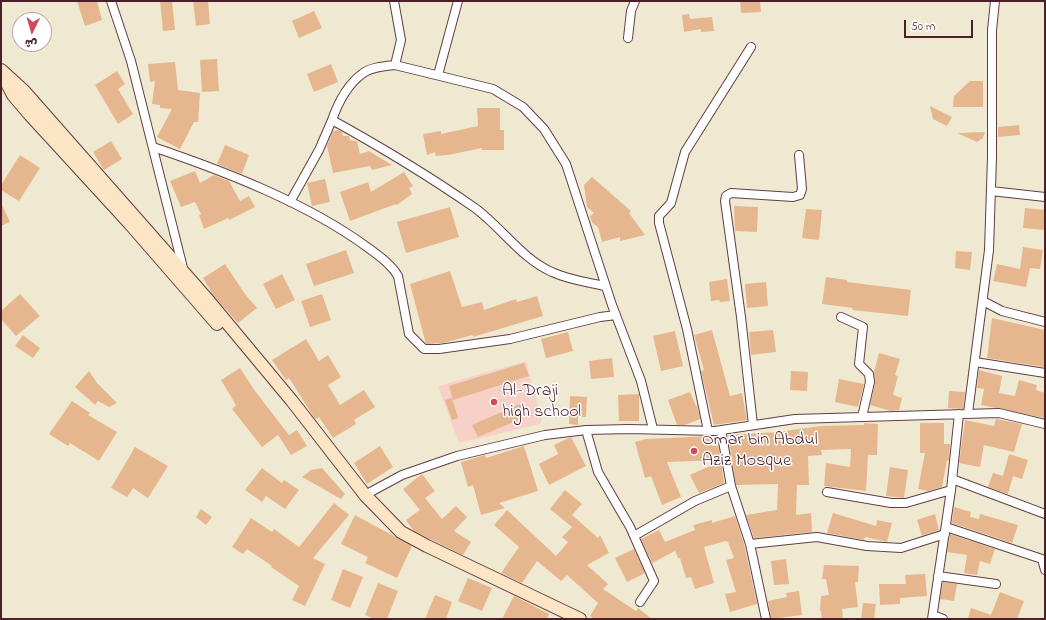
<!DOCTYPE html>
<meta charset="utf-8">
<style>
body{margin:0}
#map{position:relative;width:1046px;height:620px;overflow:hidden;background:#f0e9d1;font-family:"Indie Flower","Playpen Sans Arabic",sans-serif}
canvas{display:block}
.frame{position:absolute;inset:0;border:2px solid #4a1f2b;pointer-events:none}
.north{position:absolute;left:12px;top:12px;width:40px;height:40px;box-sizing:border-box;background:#fff;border:1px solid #b7a5aa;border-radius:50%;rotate:185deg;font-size:11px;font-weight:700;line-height:16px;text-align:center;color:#4a1f2b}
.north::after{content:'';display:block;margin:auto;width:14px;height:18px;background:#d1495b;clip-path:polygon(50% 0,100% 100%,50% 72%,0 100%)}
.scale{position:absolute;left:904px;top:20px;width:69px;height:18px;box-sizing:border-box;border:2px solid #4a1f2b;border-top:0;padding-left:5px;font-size:12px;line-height:14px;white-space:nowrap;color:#4a1f2b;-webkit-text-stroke:3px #fff;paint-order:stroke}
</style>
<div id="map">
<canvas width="1046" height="620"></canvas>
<div class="frame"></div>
<div class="north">ش</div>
<div class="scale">50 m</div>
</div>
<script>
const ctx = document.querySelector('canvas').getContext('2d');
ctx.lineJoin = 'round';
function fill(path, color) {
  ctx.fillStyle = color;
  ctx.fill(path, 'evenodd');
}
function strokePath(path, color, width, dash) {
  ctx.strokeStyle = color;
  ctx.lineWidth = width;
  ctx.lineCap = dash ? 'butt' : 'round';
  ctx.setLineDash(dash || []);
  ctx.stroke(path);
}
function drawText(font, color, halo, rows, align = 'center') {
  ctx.font = font + ' "Indie Flower",sans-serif';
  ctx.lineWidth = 3;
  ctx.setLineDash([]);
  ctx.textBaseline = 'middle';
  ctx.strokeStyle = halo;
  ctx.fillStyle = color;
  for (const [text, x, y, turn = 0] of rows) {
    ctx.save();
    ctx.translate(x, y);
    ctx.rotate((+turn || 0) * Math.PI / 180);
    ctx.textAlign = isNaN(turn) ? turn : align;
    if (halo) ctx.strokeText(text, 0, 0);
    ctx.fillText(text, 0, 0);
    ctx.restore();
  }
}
fill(new Path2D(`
 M526 361 542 419 540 424 459 443 438 386Z`), '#f7d1c8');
fill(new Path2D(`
 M77 1H97L102 20 85 26Z
 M160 1H172L175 30 163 31Z
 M193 1H208L210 24 196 26Z
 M740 1H760L761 12 741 13Z
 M314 11 322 28 299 38 292 21Z
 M689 14 690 19 712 17 714 31 701 32V29L684 32 682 15Z
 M217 59 219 91 202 92 200 60Z
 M175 62 178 90 200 93 198 122H194L180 149 157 137 172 109 160 108V105L152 104 155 81 150 82 148 64Z
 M331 64 338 82 314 92 307 74Z
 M117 71 125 84 118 89 133 114 118 124 95 85Z
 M970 81H983V107H953L954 96Z
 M930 106 952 117 947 126 933 119Z
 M477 108H500V130H504V150H482V148L448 155 436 156 435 152 427 155 423 134 441 131V134L478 126Z
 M1019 125 1020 135 998 137V127Z
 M338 130 342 132 343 136H349L350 140 357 141 360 154 369 151 392 165 372 170 370 166 333 173 327 146 333 131Z
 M985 132 983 138 977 142 957 133Z
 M111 141 122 159 104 170 93 152Z
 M225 145 249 155 242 174 217 164Z
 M20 155 40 168 19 201 1 190V185Z
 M195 171 200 183 214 175 229 181 240 201 249 196 255 207 229 220 228 218 204 229 199 215 201 214 195 202 181 207 170 181Z
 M404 172 413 186 409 188 412 194 397 205 396 204 350 221 340 192 368 182 371 192Z
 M592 177 631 211 629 213 645 235 620 241V237L602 242 598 227 592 223 590 216 594 213 587 207 584 185Z
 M325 179 330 202 312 206 307 183Z
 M1 203 10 222 1 226Z
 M734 206 758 207 757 232 735 231Z
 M450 207 459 237 406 253 397 222Z
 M1025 208 1045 210 1044 230 1023 228Z
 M806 209 822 210 819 240 802 238Z
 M1023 247 1043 250 1040 269 1030 268 1026 287 993 281 997 264 1020 269Z
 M346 250 354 273 314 286 306 264Z
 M956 251 972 252 970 270 955 268Z
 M225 264 245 294 257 308 238 323 213 295 203 278Z
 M450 271 462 307 482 302 484 310 516 299 517 302 537 296 543 316 473 337V335L443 343 426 344 410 284Z
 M282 274 295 300 276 309 263 284Z
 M826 277 847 280V282L911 290 908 316 852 310 853 308 822 304Z
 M727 279 730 301 720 302 719 300 711 301 709 282Z
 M766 282 768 306 747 308 745 284Z
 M20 294 40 316 16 336 1 319V311Z
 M322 294 331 320 310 327 301 301Z
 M992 318 1045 330V367L987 358Z
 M712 330 730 396 742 393 747 420 714 425 701 371 704 370 694 335Z
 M773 330 776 352 751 355 749 332Z
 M675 331 683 366 661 371 653 336Z
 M568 332 573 351 546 358 541 339Z
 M23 335 40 348 33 358 15 346Z
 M306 339 319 361 328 355 341 377 328 385 340 405 364 390 375 407 354 420 356 424 333 438 319 417 315 419 289 378 286 380 272 360Z
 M879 353 900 359 895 375 898 376 893 395 902 398 899 410 891 411 870 405 875 383 874 372Z
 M612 358 614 377 591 379 589 361Z
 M524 363 529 376 453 400 449 386Z
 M240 368 255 391 289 435 297 430 307 446 291 455 278 435 262 447 232 409 236 405 221 380Z
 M979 370 1002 376 999 393 1015 396 1019 380 1037 385 1036 390 1045 393V418L981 405 984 389 977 388Z
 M89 371 97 383 117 403 109 407 98 401 95 405 75 387Z
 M791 371 808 372 807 391 790 390Z
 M839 379 864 384 858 407 835 402Z
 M949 391 965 392 963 409 948 408Z
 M690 392 696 406 697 405 700 419 685 425H677L668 400Z
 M639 394V421H619L618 395Z
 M570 396 587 397 586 417H578V425L569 424Z
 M452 398 458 418 452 420 445 400Z
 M72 401 90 413 88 415 117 432 99 461 70 443 68 446 49 434Z
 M520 404 526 417 478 437 472 425Z
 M996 419 1022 424 1014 452 984 445 980 467 959 463 965 420 994 426Z
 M864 423 878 424 877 455H868L866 491 824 486 826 463 850 467 851 449 821 450 822 455 808 456 809 485H797L796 515 811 513 812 532 754 538 746 515 777 510 778 484 736 485 728 435 778 432 822 426 864 425Z
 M920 423H944V444H950L949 461 947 460 942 487 928 491 918 489 925 453H920Z
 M712 436V446H718L721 460 667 462 681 497 662 505 651 476 645 478 635 442 646 439Z
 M571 437 586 466 549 485 539 464 558 454 554 445Z
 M380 446 393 467 367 484 354 463Z
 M524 446 538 491 499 503 505 508 481 515 473 485 468 487 461 462 485 455 486 458Z
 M135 447 168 466 148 498 133 488 127 497 111 488Z
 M1009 454 1028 460 1022 479 1013 476 1008 494 988 487 993 473 1003 476Z
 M721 461 724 483 699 493 690 475Z
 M890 467 908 470 904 498 886 496Z
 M262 468 282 483 284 480 299 490 285 509 266 496 262 502 245 490Z
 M322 468 345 494 341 499 302 477 311 470Z
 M422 474 435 491 425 498 442 519 456 506 467 517 454 531 471 542 463 555 414 531 406 520 420 510 403 489Z
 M565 490 582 504 572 515 598 538 600 535 609 553 587 565 608 584 603 589 636 611 638 608 652 619H594L590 616 598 603 567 575 561 581 537 561 522 583 501 573 519 547 494 525 507 510 556 556 568 542 562 537 572 527 550 509Z
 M334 503 349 515 313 558 325 564 305 606 292 600 299 586 271 567 272 566 247 549 243 554 232 547 251 518 272 532 274 529 299 547Z
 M954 507 971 512 970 517 979 519 980 514 1018 525 1012 543 952 523Z
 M201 509 212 517 206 525 196 517Z
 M833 513 876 526 877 520 892 523 887 542 865 537 864 540 827 533Z
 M935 514 939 530 922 536 917 520Z
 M355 515 412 546 397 578 365 563 368 557 341 544Z
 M735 516 744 544 757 604 730 612 725 594 736 592 726 560 734 558 728 542 726 541 704 547 714 583 695 589 691 577 686 578 680 558H678L675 551 652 563 641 539 659 530 665 542 695 530 693 525 712 520V523Z
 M950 534 995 549 990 564 980 561 977 575 964 573 967 555 947 552Z
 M634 549 645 573 627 582 615 558Z
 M786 559 789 584 774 585 771 561Z
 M824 565 859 566 858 582H855L858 607 842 609 843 619H822L821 611H820L821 596 829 595 826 579H822Z
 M343 569 363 577 350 608 331 600Z
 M925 574 927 596 900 598V604L880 605 879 584H906L905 575Z
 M468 578 492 588 482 611 458 601Z
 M943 582 957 584 954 601 940 599Z
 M378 583 398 591 387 619H375L365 615Z
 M799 591 802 615 771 619 768 601 787 597 786 593Z
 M1000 592 1024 601 1017 619H968L971 608 991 615Z
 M435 595 452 602 446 619H425Z
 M514 596 549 614 547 619H502Z
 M863 603 876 604 874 619H861Z`), '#e6b78e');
const minor = new Path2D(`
 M111 1 131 61 184 272
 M394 1 401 40 395 65
 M628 38 631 11 635 1
 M438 75 458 1
 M332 120C338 103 347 85 362 74 370 67 385 66 395 65L493 89 523 107 544 129 566 164 612 305 641 381 653 429
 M153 147C224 171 307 203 367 247 379 256 391 264 398 276L409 334 424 349H439L510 339 600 317 616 315
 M991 191 1045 197
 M290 202 319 150 332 120C381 147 429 176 475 208 501 227 522 259 552 272 569 280 587 282 605 286
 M983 301 1002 311 1045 322
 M841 317 863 327 859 364 869 374 870 382 862 417
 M975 362 1045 373
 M968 413 989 250 992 157V30L995 1
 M753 425 741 317 725 201 726 196 731 193 793 197 800 195 802 189 799 155
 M586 430 598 472 630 527 654 581 640 602
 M721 430 731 486
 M708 431 687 329 659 223V216L671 203 685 152 751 47
 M952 479 1045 514
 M827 492 891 503H906L951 490
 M365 495 402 475 457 456 545 435 586 430 630 429 715 431 795 419 999 413 1045 424
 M946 527 1042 559 1045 570
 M634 536 695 501 731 486 750 544
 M938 576 996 584
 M933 615 943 619
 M766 619 750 544 817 537 867 546 901 548 945 534
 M932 619 951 490 959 414`);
const secondary = new Path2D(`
 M1 70 24 91 208 300 292 401 365 495 401 532 427 546 580 619
 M3 76 13 95 30 115 130 224 217 324`);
strokePath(minor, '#633d44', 10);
strokePath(secondary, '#633d44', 14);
strokePath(minor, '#fff', 8);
strokePath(secondary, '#fce5c4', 12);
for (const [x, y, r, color] of [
 [494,402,4,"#d1495b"],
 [694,451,4,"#d1495b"]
]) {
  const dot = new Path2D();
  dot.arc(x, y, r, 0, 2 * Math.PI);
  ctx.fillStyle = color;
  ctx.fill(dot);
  strokePath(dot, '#fff', 1.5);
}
drawText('18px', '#4a1f2b', '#fff', [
 ["Al-Draji",502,392],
 ["high school",502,413],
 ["Omar bin Abdul",702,441],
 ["Aziz Mosque",702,462]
], 'left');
</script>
